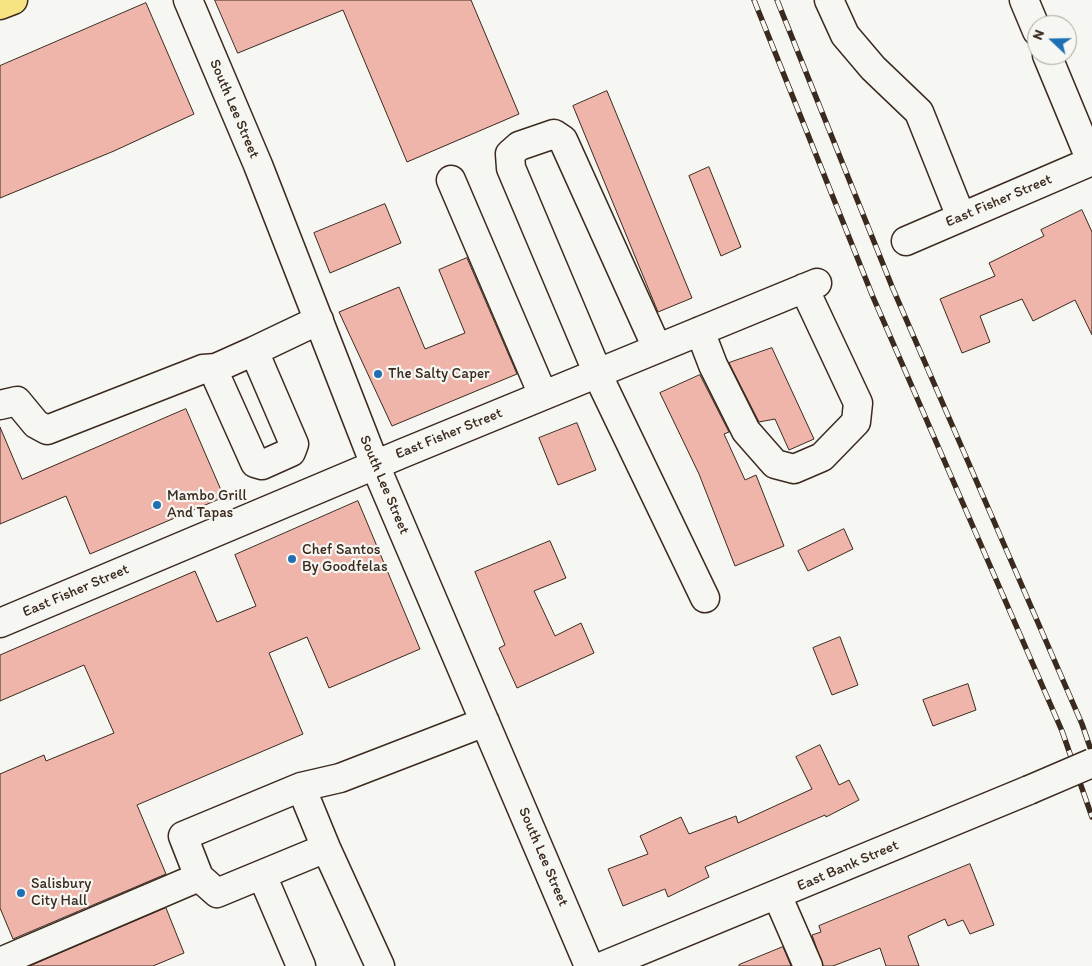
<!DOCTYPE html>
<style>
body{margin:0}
#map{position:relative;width:1092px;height:966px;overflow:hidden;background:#f6f6f2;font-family:Itim,sans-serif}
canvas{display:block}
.north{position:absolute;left:1027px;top:15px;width:50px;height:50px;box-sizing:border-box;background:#f6f6f2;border:1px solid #aba49d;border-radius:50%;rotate:291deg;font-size:14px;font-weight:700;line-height:20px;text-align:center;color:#3b2a1e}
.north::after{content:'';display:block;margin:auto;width:18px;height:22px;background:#1f6fb2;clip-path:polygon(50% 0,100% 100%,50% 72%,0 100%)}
</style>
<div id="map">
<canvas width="1092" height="966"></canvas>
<div class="north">N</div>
</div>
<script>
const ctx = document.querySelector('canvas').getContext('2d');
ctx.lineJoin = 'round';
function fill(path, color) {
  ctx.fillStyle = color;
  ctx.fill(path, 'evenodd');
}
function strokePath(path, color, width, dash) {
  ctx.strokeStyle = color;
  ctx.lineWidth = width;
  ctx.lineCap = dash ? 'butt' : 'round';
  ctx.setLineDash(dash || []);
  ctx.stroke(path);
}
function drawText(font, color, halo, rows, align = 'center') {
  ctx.font = font + ' Itim,sans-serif';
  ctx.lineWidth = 4.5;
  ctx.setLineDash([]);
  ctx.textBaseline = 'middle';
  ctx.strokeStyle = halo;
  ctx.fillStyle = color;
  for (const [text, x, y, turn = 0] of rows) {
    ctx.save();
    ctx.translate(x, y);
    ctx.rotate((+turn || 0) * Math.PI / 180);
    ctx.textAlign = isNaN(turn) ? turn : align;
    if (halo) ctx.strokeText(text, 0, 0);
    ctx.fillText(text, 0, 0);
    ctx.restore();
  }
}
const building = new Path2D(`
 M215 0H471L519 114 407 162 343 10 238 53Z
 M146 3 194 114 114 151 0 198V66Z
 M607 91 692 298 658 312 573 106Z
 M709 167 741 247 721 256 689 176Z
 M385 204 401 243 330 273 314 233Z
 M1082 210 1092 232V335L1075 300 1033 321 1022 299 980 316 990 342 962 353 940 299 995 276 989 263 1044 236 1041 230Z
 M467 258 517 374 392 426 339 312 399 287 425 349 465 333 439 270Z
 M772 348 814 439 789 450 775 419 759 422 729 363Z
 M700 375 729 432 724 434 745 480 756 475 784 546 735 566 699 474 660 393Z
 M186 409 224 497 90 554 66 496 0 524V427L22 479Z
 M577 423 596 470 558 485 539 438Z
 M358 501 420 649 329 688 307 637 269 653 303 734 137 805 166 874 13 939 0 908V774L44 755 46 761 114 733 84 665 0 701V655L195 571 217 622 256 606 235 555Z
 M844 529 853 549 808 571 798 551Z
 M550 541 566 578 534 591 555 636 581 623 594 653 517 688 499 648 505 645 475 572Z
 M840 637 858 685 832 695 813 648Z
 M968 684 976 710 933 726 923 700Z
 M820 745 839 785 849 780 859 800 826 817 825 815 705 867 709 877 668 897 665 889 623 906 608 869 648 854 640 836 681 817 689 834 736 816 738 823 812 789 796 757Z
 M970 864 994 925 970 934 963 920 948 926 945 919 908 936 919 966H886L880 948 833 966H823L812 935 821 932 819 926Z
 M166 908 184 953 153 966H30Z
 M783 947 791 966H739V965Z`);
fill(building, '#efb5aa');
strokePath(building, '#3b2a1e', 1);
const minor = new Path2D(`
 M188 0 258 165 375 465 589 966
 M829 0 845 35 873 68 919 112 961 217
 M1024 0 1037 31
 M1047 55 1091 161
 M451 180 543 395
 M906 241 1092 161
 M700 331 713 365 746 431 775 464 794 469 822 457 856 422 858 403 804 288
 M657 348 563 140 554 134 519 146 510 154 511 168 604 388 705 598
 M254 351 216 368V376L255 463 262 465 291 452 294 444 254 351 319 320
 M0 405 17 401 36 424 47 430 203 369 216 368
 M0 623 401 454 817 283
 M301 787 183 836 199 877 217 893 326 848 301 787 340 778 485 722
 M326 848 380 966
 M262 875 301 966
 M777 895 808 966
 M0 962 199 877
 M603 966 1029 790`);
const major = new Path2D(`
 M0 5 13 0`);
strokePath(minor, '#3b2a1e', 31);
strokePath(major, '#3b2a1e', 31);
strokePath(minor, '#f6f6f2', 28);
strokePath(major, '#f6e381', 28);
const rail = new Path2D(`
 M754 0 873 297 1062 731 1092 817
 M777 0 893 289 1082 724 1092 753`);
strokePath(rail, '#3b2a1e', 5.5);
strokePath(rail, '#f6f6f2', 4, [11]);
const minorBridge = new Path2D(`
 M1029 790 1092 763`);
strokePath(minorBridge, '#3b2a1e', 31, []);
strokePath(minorBridge, '#f6f6f2', 28);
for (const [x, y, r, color] of [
 [378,374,5,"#1f6fb2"],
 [157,505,5,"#1f6fb2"],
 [292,559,5,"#1f6fb2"],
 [21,893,5,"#1f6fb2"]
]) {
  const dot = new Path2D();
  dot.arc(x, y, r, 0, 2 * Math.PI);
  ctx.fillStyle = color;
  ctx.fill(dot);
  strokePath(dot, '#f6f6f2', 2);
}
drawText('15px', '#3b2a1e', '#f6f6f2', [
 ["South Lee Street",234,109,67],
 ["East Fisher Street",999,201,-23],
 ["East Fisher Street",449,434,-22],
 ["South Lee Street",384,485,67],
 ["East Fisher Street",76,591,-23],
 ["South Lee Street",543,857,67],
 ["East Bank Street",848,866,-23]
]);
drawText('15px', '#3b2a1e', '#f6f6f2', [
 ["The Salty Caper",388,374],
 ["Mambo Grill",167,496],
 ["And Tapas",167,513],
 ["Chef Santos",302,550],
 ["By Goodfelas",302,567],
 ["Salisbury",31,884],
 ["City Hall",31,901]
], 'left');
</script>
